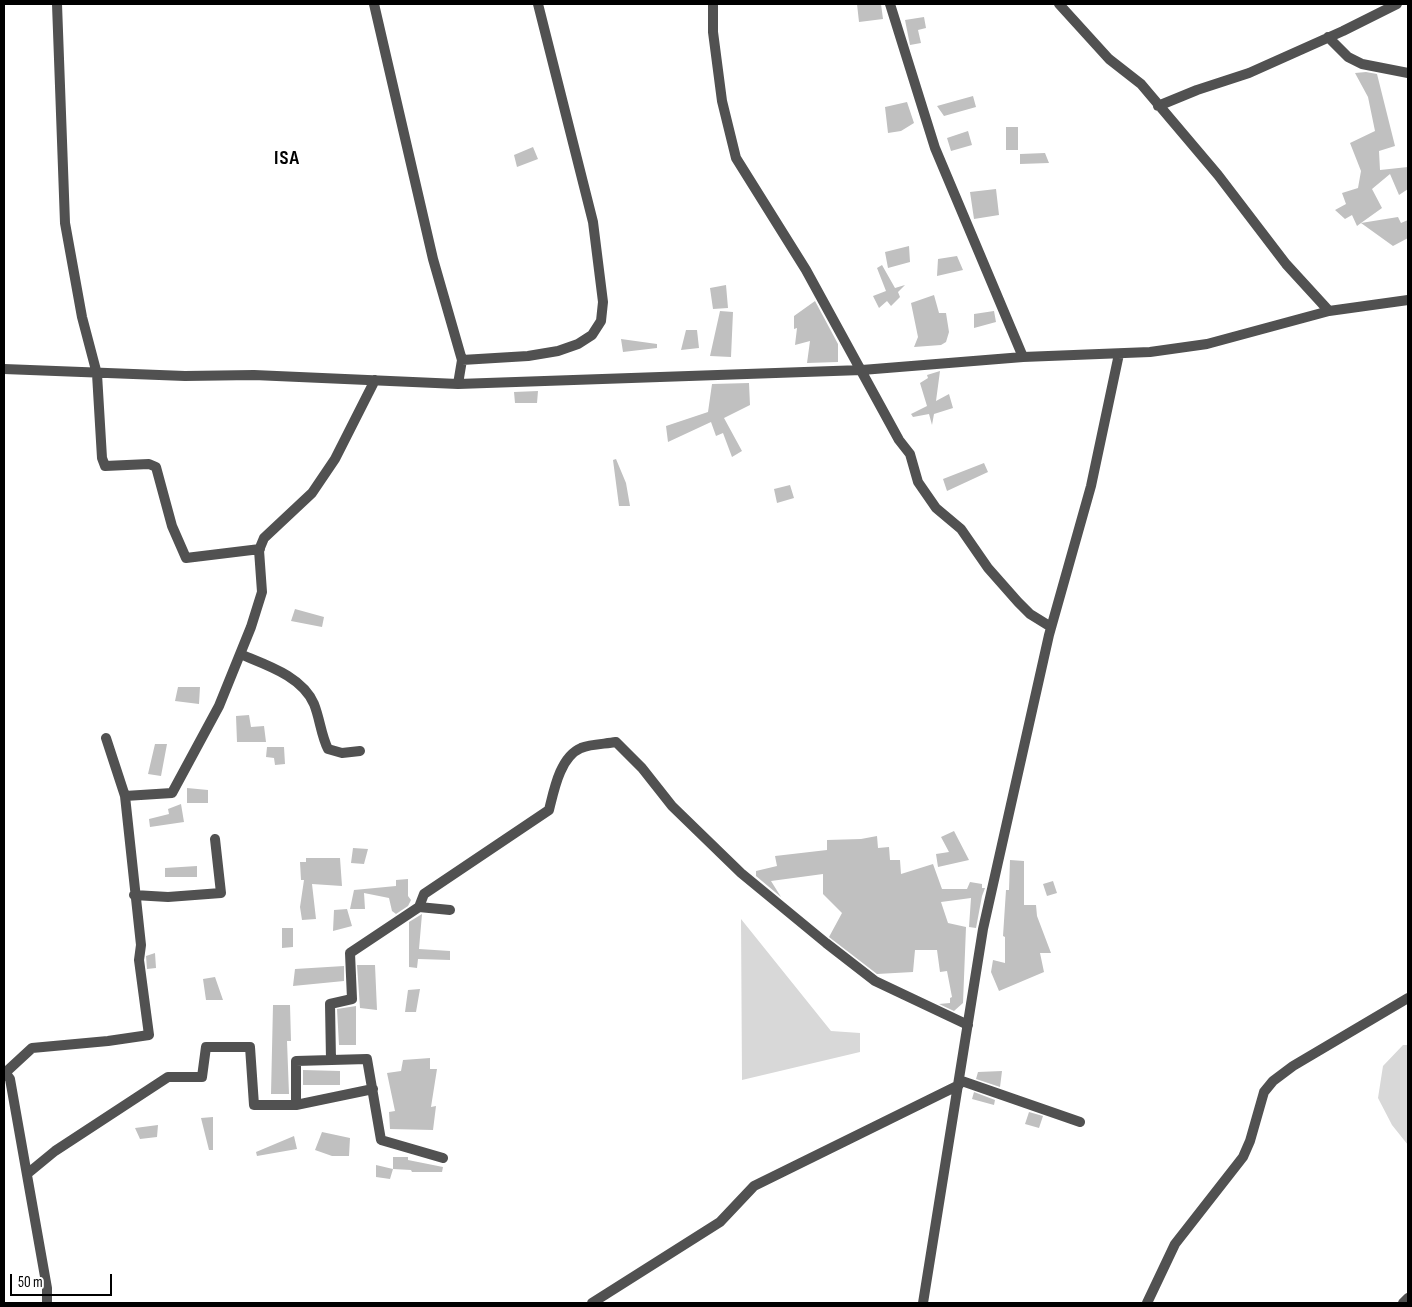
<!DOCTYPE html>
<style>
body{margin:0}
#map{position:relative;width:1412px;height:1307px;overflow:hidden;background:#fff;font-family:"Sofia Sans Condensed",sans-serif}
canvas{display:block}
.frame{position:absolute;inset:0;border:5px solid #000;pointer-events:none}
.scale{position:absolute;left:10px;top:1274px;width:102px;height:22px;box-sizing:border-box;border:2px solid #000;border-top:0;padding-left:6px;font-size:15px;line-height:18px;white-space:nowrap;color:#000;-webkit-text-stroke:4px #fff;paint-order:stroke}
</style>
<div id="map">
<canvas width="1412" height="1307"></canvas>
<div class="frame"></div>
<div class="scale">50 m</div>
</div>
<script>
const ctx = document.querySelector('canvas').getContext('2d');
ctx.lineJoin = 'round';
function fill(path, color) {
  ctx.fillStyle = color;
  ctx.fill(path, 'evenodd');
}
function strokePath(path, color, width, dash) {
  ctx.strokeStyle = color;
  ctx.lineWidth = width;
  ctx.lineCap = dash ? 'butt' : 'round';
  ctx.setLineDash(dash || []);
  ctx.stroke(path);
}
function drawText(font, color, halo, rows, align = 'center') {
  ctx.font = font + ' "Sofia Sans Condensed",sans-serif';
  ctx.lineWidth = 4;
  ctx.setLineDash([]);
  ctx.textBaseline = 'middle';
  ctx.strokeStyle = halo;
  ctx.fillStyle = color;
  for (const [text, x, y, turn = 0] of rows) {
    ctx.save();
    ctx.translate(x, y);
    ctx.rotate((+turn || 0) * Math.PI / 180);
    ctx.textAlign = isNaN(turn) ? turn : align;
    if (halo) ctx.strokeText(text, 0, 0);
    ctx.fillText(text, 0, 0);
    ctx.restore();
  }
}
fill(new Path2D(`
 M741 919 831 1031 860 1033V1052L742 1080Z
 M1403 1045H1408V1145L1392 1125 1378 1098 1383 1066Z`), '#d8d8d8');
fill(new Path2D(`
 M857 4H881L883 19 859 22Z
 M924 17 926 28 918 30 921 43 910 45 905 20Z
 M1366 72 1377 74 1395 146 1379 151 1380 170 1408 167V189L1399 195 1390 174 1372 189 1382 208 1361 223 1398 217 1401 223 1408 220V238L1393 246 1361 223 1357 226 1352 215 1345 219 1335 210 1346 204 1342 193 1358 188 1361 171 1350 143 1375 131 1368 97 1355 73Z
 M973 96 976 107 944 116 937 106Z
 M907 102 914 123 901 131 888 133 885 107Z
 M1006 127H1018V150H1006Z
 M968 131 972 145 951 151 947 138Z
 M533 147 538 159 517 167 514 155Z
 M1045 153 1049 163 1020 164V154Z
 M996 189 999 215 974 219 970 192Z
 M909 246 910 262 888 268 885 252Z
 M957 256 963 270 937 276 938 259Z
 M882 265 895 288 905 285 898 292 900 297 891 306 887 301 879 308 873 296 886 291 877 268Z
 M726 285 728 308 713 309 710 288Z
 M934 295 939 313H946L949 332 946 342 941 345 914 347 918 337 911 303Z
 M815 301 838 344V362L807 363 810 341 795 345 797 328 794 329V316Z
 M720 311 733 312 731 357 710 356Z
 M994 311 996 322 974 328V314Z
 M686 330H697L699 348 681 350Z
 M621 339 657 344V348L623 352Z
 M940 371 936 401 949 394 953 408 934 414 932 425 929 414 913 417 911 414 927 406 920 383 928 378 927 375Z
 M749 383 750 405 724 418 742 451 732 457 723 433 716 436 711 422 668 442 666 426 708 412 712 384Z
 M538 391 537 403H515L514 392Z
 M616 459 626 483 630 506H619L613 460Z
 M984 463 988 472 947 491 943 479Z
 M790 485 794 498 777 503 774 489Z
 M295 609 324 617 322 627 291 621Z
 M178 687H200L199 704 175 701Z
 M249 715 251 727 264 726 266 742H237L236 716Z
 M155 744H167L161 776 148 774Z
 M267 747H284L285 764 275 765 274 758 266 757Z
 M187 788 208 790V803H187Z
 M181 804 184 822 150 827 149 819 169 814 168 809Z
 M954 831 969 860 938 867 936 854 949 852 941 837Z
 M877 836 878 848 889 847 890 860H900L901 874 933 864 942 889H967L970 882 982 884V888H985L982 896 976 928 969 927 971 898 941 902 948 923 966 927 963 1003 954 1011 939 1004 950 1003V998L952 997 947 971 940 972 937 950H915L913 972 877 974 829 937 842 913 823 894V874L771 881 781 897 756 876V871L777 866 775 856 827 850V840L861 839Z
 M353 848 368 849 364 864 351 863Z
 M306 858H340L342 886 312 884 316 919 302 920 300 907 304 880H301L300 862H306Z
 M1010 860 1024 861V905H1036L1037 916 1051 953H1040L1044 972 999 991 991 972 993 960 1005 963V937L1003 936 1006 890H1009Z
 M197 866V877H165V868Z
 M408 879V896L411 900 408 906 396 914 392 911 389 898 364 893 365 909H350L354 890 396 886V880Z
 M1053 881 1057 893 1047 896 1043 884Z
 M347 909 352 926 333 931 334 910Z
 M422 914 419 949 450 951V960L418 959 417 968 409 967V922Z
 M282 928H293V947L282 948Z
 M155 953 156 968 147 969 146 956Z
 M357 965H375L377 1010 360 1008Z
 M344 966V981L293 986 295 969Z
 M215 977 223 1000H206L203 979Z
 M420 989 416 1012H405L408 990Z
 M273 1005H290L291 1041H287L289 1094H271Z
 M356 1006V1045H339L337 1009Z
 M430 1058V1069H437L431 1107 436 1106 433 1130 390 1129 389 1112 395 1111 387 1073 401 1071 403 1060Z
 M303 1070 340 1071V1085H303Z
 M1002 1071 1000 1087 976 1079 978 1072Z
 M974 1092 995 1100 994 1105 972 1099Z
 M1029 1112 1043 1116 1039 1128 1025 1124Z
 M213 1117V1150H209L201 1118Z
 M158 1125 157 1137 140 1139 135 1128Z
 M322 1132 350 1138 349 1156H332L315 1150Z
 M294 1136 297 1149 257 1156 256 1152Z
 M393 1157H408V1160L443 1167 442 1172H412L411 1170 393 1169Z
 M376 1165 393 1169 390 1179 376 1177Z`), '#c0c0c0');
strokePath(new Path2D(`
 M57 4 65 223 82 317 97 374 102 458 105 466 149 464 156 467 172 526 186 558 260 549
 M374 4 433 259 462 360 458 384
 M713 4V32L722 101 736 158 806 270 899 440 910 454 918 482 936 508 961 529 988 568 1018 602 1030 614 1051 627
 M890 4 935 148 1023 357
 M1059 4 1109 59 1141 84 1218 175 1286 264 1329 311
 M1328 37 1348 57 1362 64 1408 73
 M1158 106 1197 90 1249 73 1343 31 1397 4
 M462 360 528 356 558 351 578 344 592 335 601 321 603 302 593 222 538 4
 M4 369 185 376 254 375 458 384 862 370 1023 357 1150 352 1207 344 1329 311 1408 300
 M240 654C266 665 302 676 314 704 320 719 321 735 328 749L342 753 360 751
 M125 796 172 793 219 706 251 627 262 592 259 550 264 538 312 493 335 459 375 380
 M134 895 168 897 221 893 215 839
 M419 907 424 894 549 810C554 790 560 757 581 748 591 744 605 744 616 742L642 768 672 806 741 873 826 943 875 981 968 1025
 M331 1060 330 1004 352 999 350 953 419 907 450 910
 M4 1071 10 1079 47 1288V1303
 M6 1072 32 1048 108 1041 149 1035 139 960 141 945 125 796 106 738
 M959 1080 1080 1122
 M296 1105 373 1089
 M27 1174 55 1151 168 1077H202L206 1047H250L254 1105H296V1061L367 1059 381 1140 443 1158
 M592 1303 720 1222 754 1186 959 1085
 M923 1303 983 929 1049 635 1091 486 1119 354
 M1147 1303 1175 1244 1243 1157 1250 1141 1264 1092 1273 1081 1293 1066 1408 998`), '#515151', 10);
strokePath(new Path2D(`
 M1403 1303 1408 1298`), '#515151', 10);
ctx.letterSpacing = '1px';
drawText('bold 20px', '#000', '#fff', [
 ["ISA",287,159]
]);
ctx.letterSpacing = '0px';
</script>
